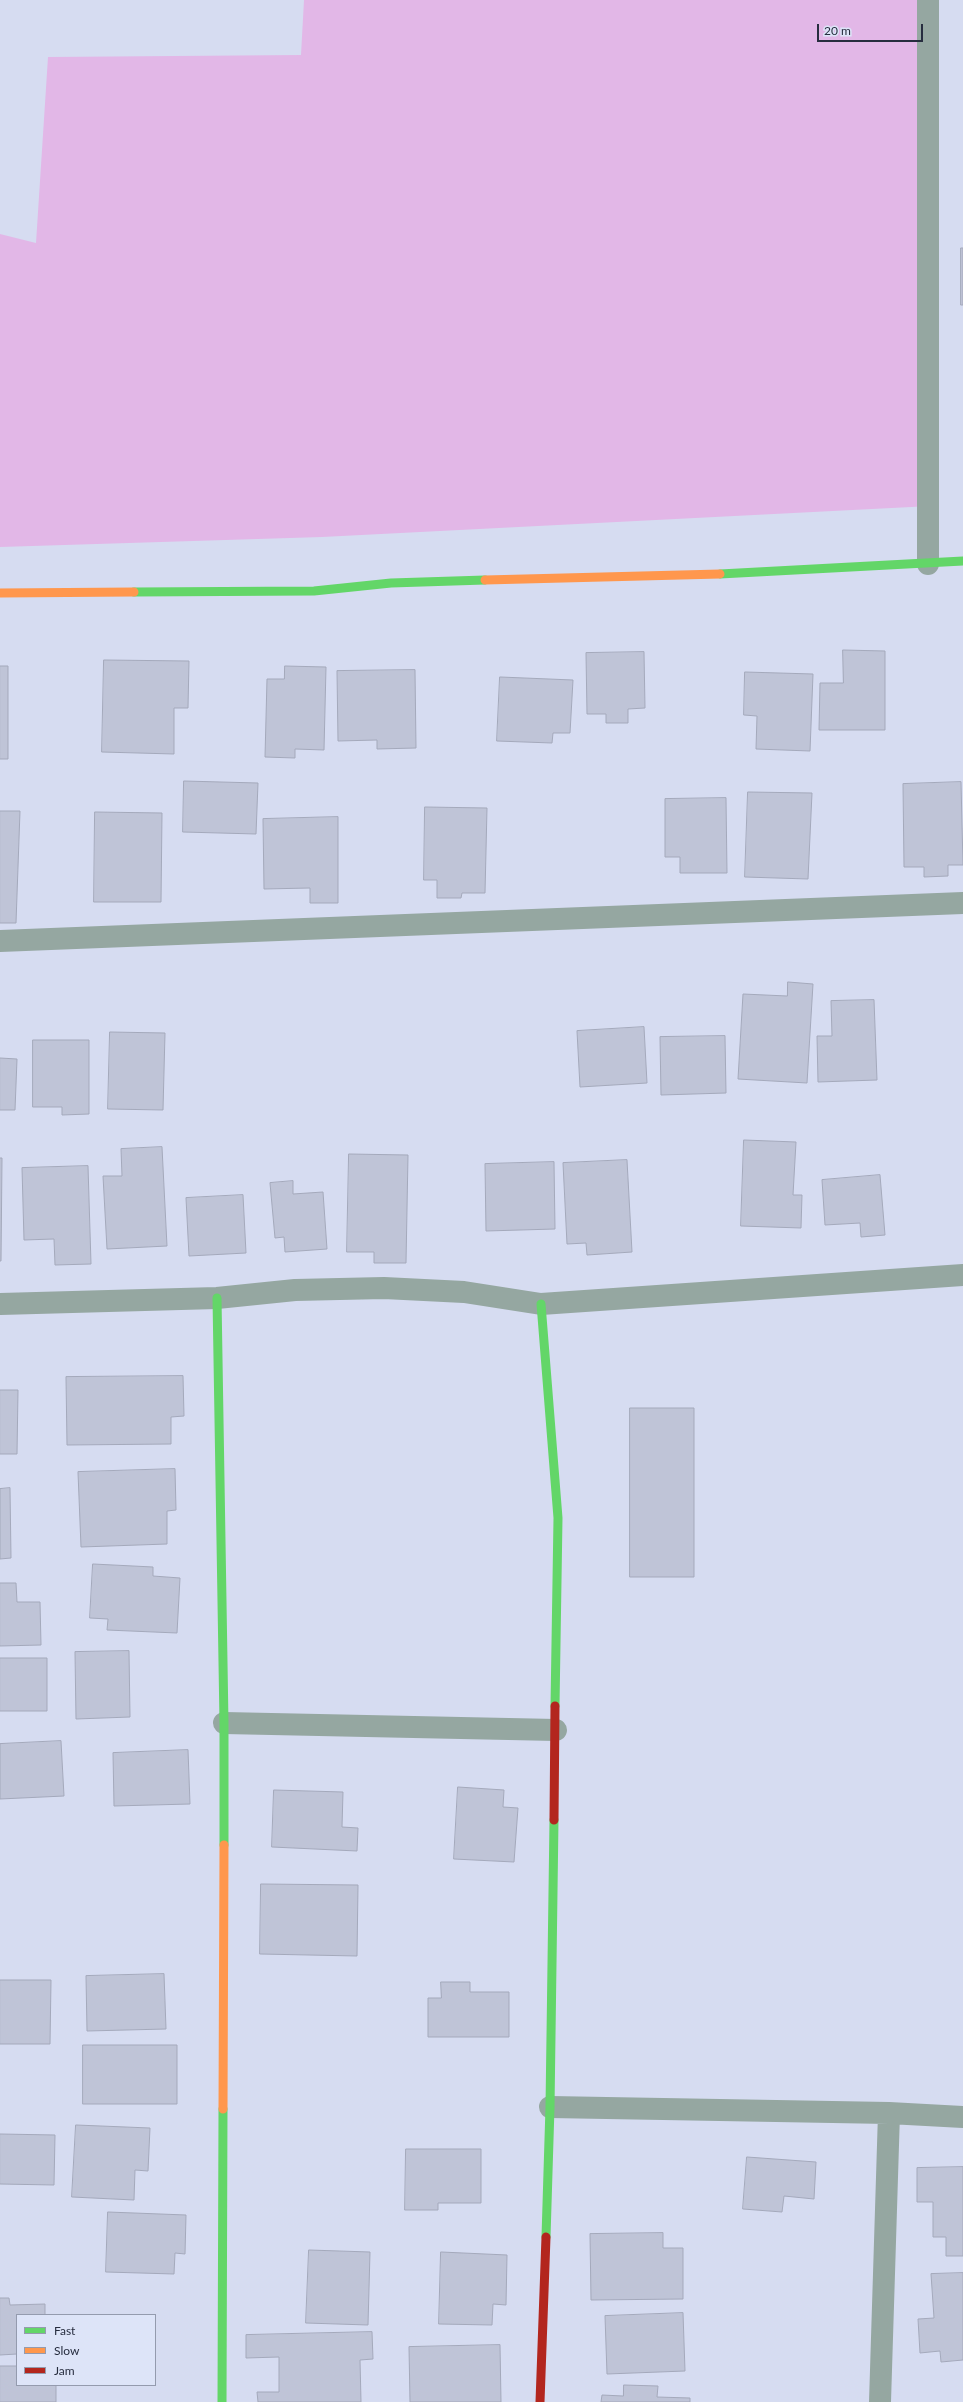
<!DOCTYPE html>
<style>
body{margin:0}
#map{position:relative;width:963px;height:2402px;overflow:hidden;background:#d6dcf1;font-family:Lato,sans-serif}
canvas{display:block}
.legend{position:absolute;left:16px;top:2314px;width:140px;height:72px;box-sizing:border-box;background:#dde4f8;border:1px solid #949bae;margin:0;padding:5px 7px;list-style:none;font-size:12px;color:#272d3f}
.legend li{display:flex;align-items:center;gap:8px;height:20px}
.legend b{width:20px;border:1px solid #949bae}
.scale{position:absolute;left:817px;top:24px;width:106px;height:18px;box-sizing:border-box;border:2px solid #272d3f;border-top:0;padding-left:5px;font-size:12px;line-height:14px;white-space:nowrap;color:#272d3f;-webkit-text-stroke:3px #dde4f8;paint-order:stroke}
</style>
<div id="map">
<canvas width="963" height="2402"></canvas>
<ul class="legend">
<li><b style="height:5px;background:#63d668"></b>Fast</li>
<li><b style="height:5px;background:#ff974d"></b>Slow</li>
<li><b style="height:5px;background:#b3261e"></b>Jam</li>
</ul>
<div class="scale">20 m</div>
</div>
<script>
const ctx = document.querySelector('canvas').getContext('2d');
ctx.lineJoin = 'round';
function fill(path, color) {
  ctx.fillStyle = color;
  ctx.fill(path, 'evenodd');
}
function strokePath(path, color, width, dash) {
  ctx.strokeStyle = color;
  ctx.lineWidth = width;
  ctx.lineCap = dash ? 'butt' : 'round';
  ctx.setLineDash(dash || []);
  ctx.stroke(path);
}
fill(new Path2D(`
 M304 0H933L931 506 322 537 0 547V234L36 243 48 57 301 55Z`), '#e2b7e7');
const building = new Path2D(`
 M961 248H963V305H961Z
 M843 650 885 651V730H819L820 683H843Z
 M644 652 645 708 628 709V723H606V714H587L586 653Z
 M104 660 189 661 188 708H174V754L102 752Z
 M0 666H8V759H0Z
 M285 666 326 667 324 750 295 749V758L265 757 267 679H284Z
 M415 670 416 748 377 749V740L338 741 337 671Z
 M745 672 813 674 810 751 756 749 757 716 744 715Z
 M500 677 573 680 570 733H553L552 743 497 741Z
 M184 781 258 783 256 834 183 832Z
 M961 782 963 865H948V876L924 877V867H904L903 784Z
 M748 792 812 793 808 879 745 877Z
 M726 798 727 873H680V857H665V799Z
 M425 807 487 808 485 893H462L461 898H437V880H424Z
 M0 811H20L16 923H0Z
 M95 812 162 813 161 902H94Z
 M338 817V903H310V888L264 889 263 819Z
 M788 982 813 984 807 1083 738 1079 743 994 787 996Z
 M874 1000 877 1080 818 1082 817 1036H832L831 1001Z
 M644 1027 647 1083 580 1087 577 1031Z
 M110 1032 165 1033 163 1110 108 1109Z
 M725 1036 726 1093 661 1095 660 1037Z
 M33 1040H89V1114L62 1115V1107H33Z
 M0 1058 17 1059 15 1110H0Z
 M744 1140 796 1142 793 1195H802L801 1228 741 1226Z
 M162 1147 167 1246 107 1249 103 1176H122L121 1149Z
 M349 1154 408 1155 406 1263H374V1252H347Z
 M0 1158H2L1 1261H0Z
 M627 1160 632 1252 587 1255 586 1243 567 1244 563 1163Z
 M554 1162 555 1229 486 1231 485 1164Z
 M88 1166 91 1264 55 1265 54 1239 24 1240 22 1168Z
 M880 1175 885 1235 861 1237 860 1223 825 1225 822 1180Z
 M293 1181V1194L323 1192 327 1249 285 1252 284 1237 275 1238 270 1183Z
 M243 1195 246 1253 189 1256 186 1198Z
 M183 1376 184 1416 171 1417V1444L67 1445 66 1377Z
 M0 1390H18L17 1454H0Z
 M630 1408H694V1577H630Z
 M175 1469 176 1510 167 1511V1544L81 1547 78 1472Z
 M10 1488 11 1558 0 1559V1489Z
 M93 1564 153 1567V1576L180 1578 177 1633 107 1630 108 1619 90 1618Z
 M0 1583H16L17 1602H40L41 1645 0 1646Z
 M129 1651 130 1717 76 1719 75 1652Z
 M0 1658H47V1711H0Z
 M61 1741 64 1796 0 1799V1744Z
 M188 1750 190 1804 114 1806 113 1753Z
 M458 1787 504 1790 503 1807 518 1808 514 1862 454 1859Z
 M274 1790 343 1792 342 1827 358 1828 357 1851 272 1847Z
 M261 1884 358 1885 357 1956 260 1954Z
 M164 1974 166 2029 87 2031 86 1976Z
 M0 1980H51L50 2044H0Z
 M441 1982H470V1992H509V2037H428V1998H441Z
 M83 2045H177V2104H83Z
 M76 2125 150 2128 148 2171 135 2170 134 2200 72 2197Z
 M0 2134 55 2135 54 2185 0 2184Z
 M406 2149H481V2203H438V2210H405Z
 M747 2157 816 2162 814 2199 784 2196 782 2212 743 2209Z
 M963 2167V2256H946V2237H933V2202H917V2168Z
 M108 2212 186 2215 185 2254 175 2253 174 2274 106 2272Z
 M663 2233V2248H683V2299L591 2300 590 2234Z
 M309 2250 370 2252 368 2325 306 2323Z
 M441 2252 507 2255 506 2305 493 2304 492 2325 439 2324Z
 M963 2273V2360L941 2362 940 2351 920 2353 918 2319 934 2318 931 2274Z
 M0 2298H9L10 2305 45 2304V2315H17V2354L0 2355Z
 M683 2313 685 2371 607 2374 605 2316Z
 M372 2332 373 2359 360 2360 361 2402H258L257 2392H279V2357L246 2358V2335Z
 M500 2345 501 2402H410L409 2347Z
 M0 2366H17V2385H56V2402H0Z
 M624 2385 658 2386 657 2397 690 2398V2402H601L602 2395 623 2396Z`);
fill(building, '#bfc4d7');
strokePath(building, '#a4a9bb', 1);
strokePath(new Path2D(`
 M928 564V0
 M0 941 963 903
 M0 1304 217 1298 295 1290 384 1288 464 1292 541 1304 963 1275
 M224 1723 556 1730
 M550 2107 889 2113 963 2117
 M880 2402 889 2113`), '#95a7a1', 22);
strokePath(new Path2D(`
 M720 574 963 561
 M134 592 314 591 391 583 485 580
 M217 1298 224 1723V1845
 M541 1304 558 1518 555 1706
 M546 2237 550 2107 554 1820
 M222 2402 223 2109`), '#63d668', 9);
strokePath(new Path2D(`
 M485 580 720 574
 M0 593 134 592
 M223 2109 224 1845`), '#ff974d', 9);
strokePath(new Path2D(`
 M554 1820 555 1706
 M540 2402 546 2237`), '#b3261e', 9);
</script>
